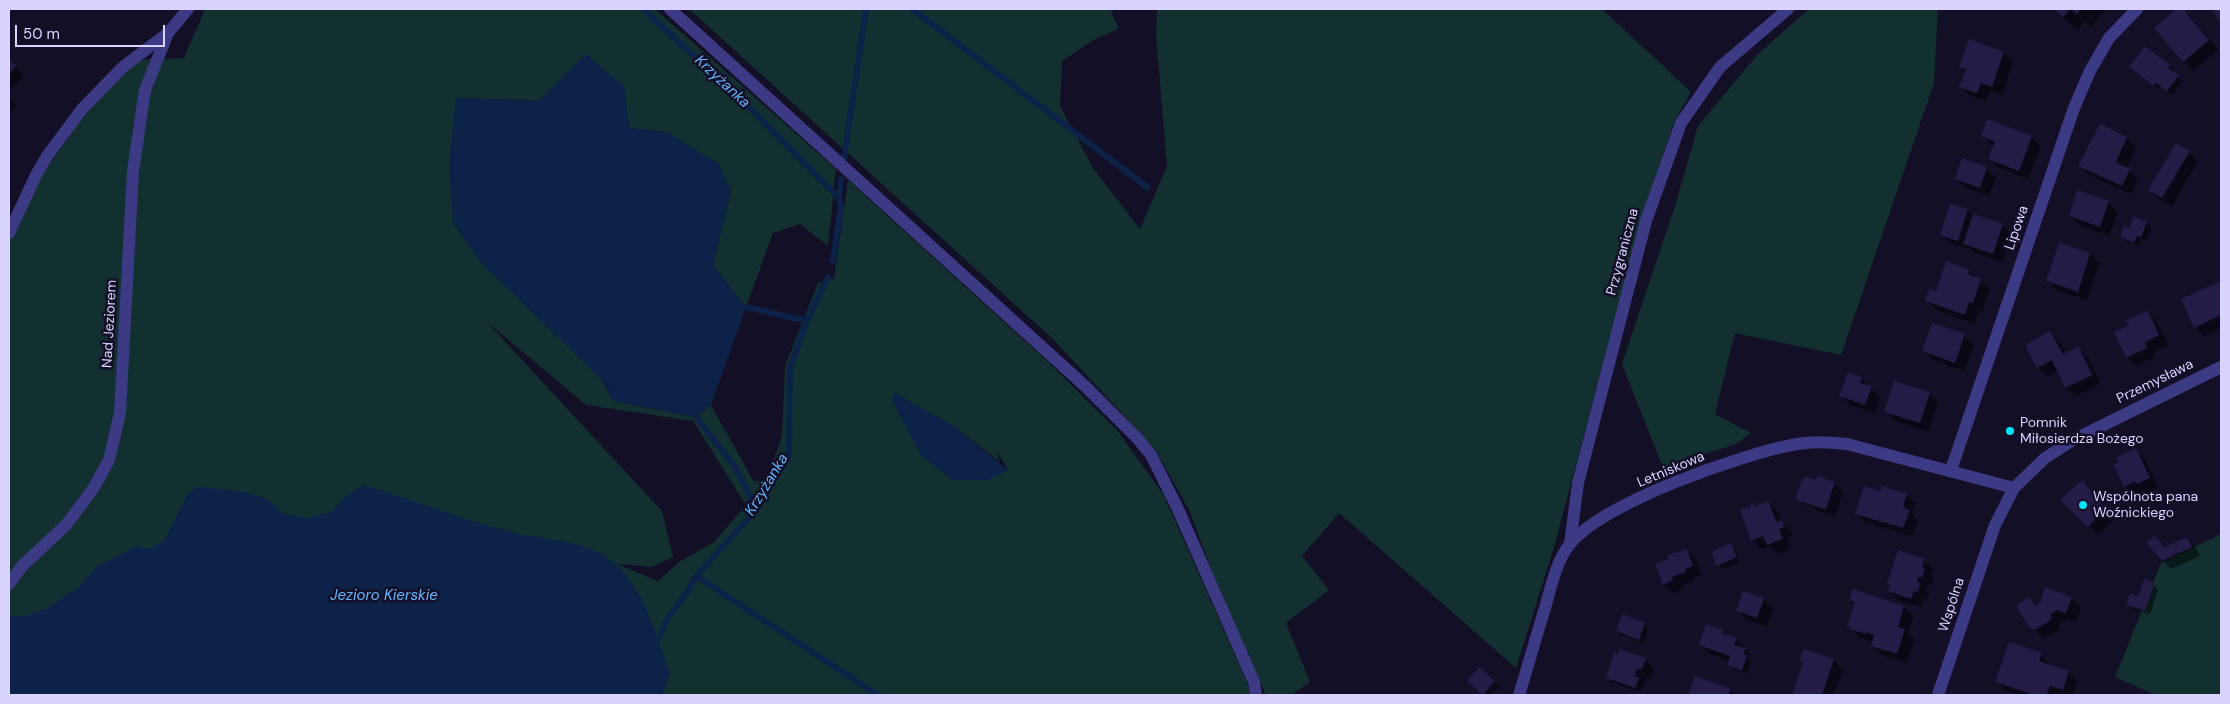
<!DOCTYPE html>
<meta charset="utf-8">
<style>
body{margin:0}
#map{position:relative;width:2230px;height:704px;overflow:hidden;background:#130f26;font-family:"DM Sans",sans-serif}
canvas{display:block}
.frame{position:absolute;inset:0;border:10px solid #d9d4ff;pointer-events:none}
.scale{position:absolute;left:15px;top:25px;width:150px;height:22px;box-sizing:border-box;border:2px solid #d9d4ff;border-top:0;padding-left:6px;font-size:15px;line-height:18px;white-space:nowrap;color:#d9d4ff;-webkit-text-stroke:4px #130f26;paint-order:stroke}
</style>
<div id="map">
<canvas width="2230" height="704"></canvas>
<div class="frame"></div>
<div class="scale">50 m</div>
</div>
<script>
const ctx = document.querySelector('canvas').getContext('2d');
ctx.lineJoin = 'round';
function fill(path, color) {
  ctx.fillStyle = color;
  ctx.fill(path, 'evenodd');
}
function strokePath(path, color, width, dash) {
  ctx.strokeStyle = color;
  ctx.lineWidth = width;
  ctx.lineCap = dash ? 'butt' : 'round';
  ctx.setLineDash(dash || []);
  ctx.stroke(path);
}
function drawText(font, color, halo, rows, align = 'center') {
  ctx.font = font + ' "DM Sans",sans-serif';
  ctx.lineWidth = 5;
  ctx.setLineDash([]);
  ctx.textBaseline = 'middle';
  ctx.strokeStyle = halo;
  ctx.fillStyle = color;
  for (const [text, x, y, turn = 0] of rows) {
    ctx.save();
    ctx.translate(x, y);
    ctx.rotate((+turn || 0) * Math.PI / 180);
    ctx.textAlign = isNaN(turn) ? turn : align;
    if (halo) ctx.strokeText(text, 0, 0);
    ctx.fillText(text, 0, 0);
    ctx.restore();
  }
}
fill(new Path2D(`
 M205 9H655L836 169 828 246 800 224 773 233 746 307 713 265 731 191 667 132 629 128 624 87 586 54 539 101 456 98 613 401 696 417 711 405 754 482 767 478 782 437 785 366 818 283 834 278 848 180 1049 363 1117 430 1163 494 1247 682 1250 695H9V243L36 182 92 105 136 60 184 58ZM486 321 586 405 693 421 746 505 714 542 679 562 658 581 617 564 652 567 673 557 662 511ZM894 393 955 427 1000 462 995 448 1008 470Z
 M689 9H1110L1119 29 1095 39 1062 61 1060 106 1093 168 1140 229 1167 166 1156 36 1157 9H1602L1691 92 1674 122 1638 230 1555 544 1516 668 1339 513 1302 556 1329 590 1286 623 1310 682 1291 695H1266L1215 579 1189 510 1155 449 1054 340Z
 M1809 9H1938L1934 83 1841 355 1735 333 1715 414 1751 433 1736 444 1695 457 1665 473 1622 364 1676 203 1698 126 1757 55Z
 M2221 534V695H2156L2115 677 2161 563Z`), '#12302f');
fill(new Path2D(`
 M586 54 624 87 629 128 667 132 719 164 731 191 713 265 746 307 711 405 696 417 613 401 605 383 481 263 453 223 449 164 456 98 539 101Z
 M894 392 955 427 1008 470 988 480H952L921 456 892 400Z
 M364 485C413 500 461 519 510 532 544 541 586 538 614 563 646 591 656 636 670 674L662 695H9V616H25L46 609 79 587 97 566 137 546 149 549 164 541 188 493 197 487 246 492 267 499 284 514 308 518 331 512 345 497Z`), '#0c2248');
fill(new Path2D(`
 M2052 9H2106L2091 27 2085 21 2078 30Z
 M2178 9H2182L2190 16 2218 50 2193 71 2155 28Z
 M1970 41 2004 53 2013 62 2002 95 1990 91 1986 101 1970 96 1961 87 1966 72 1961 66Z
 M9 61 24 76 9 91Z
 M2170 66 2174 70 2172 72 2182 81 2172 94 2161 86 2159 89 2130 67Z
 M9 98 16 105 9 116Z
 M1988 121 2032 137 2041 147 2028 179 1999 168 1990 158 1994 146 1982 136Z
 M2127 138 2136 147 2126 169 2138 179 2131 194 2089 175 2079 165 2086 150 2088 152Z
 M2189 152 2198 161 2172 206 2159 199 2150 190Z
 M1986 168 1996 177 1989 196 1966 188 1956 179Z
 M2108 202 2118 212 2109 236 2079 225 2070 216Z
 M1951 205 1968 210 1972 215 2002 225 2012 234 2003 262 1974 253 1968 247V249L1951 244 1942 234Z
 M2146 223 2151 227 2146 241 2141 239 2139 246 2126 241 2121 237 2130 229Z
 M2060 244 2090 254 2099 263 2087 300 2057 290 2048 281Z
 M1969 271 1990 289 1982 312 1979 311 1974 324 1936 310 1927 301 1936 292Z
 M2221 282V328L2204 336 2195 327 2183 300Z
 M2148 312 2157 322 2168 345 2153 351 2156 357 2136 366 2127 357 2130 326Z
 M2050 333 2060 342 2066 354 2078 348 2088 357 2101 384 2076 396 2066 387 2058 370 2048 376 2038 367Z
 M1964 336 1974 345 1964 371 1933 360 1924 351Z
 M1861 378 1880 397 1875 414 1850 405 1841 396Z
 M1929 393 1938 402 1929 432 1895 421 1885 411Z
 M2136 450 2145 459 2158 488 2147 493 2145 490 2134 495 2125 486 2120 462Z
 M1814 481 1834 483 1843 492 1835 517 1818 511 1812 505V507L1804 505 1799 500Z
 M2082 482 2115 519 2098 535 2062 500Z
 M1881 492 1906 495 1916 504 1912 514 1918 520 1913 536 1866 523 1856 514Z
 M1769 503 1778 512 1781 522 1791 531 1793 536 1787 538 1791 548 1778 554 1770 546 1762 550 1752 540 1754 504 1757 507Z
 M2154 537 2165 548 2187 538 2196 548 2200 556 2171 569 2162 559Z
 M1731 545 1735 549 1740 562 1722 569 1718 565Z
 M1687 550 1696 559 1701 575 1693 578 1694 581 1681 586 1682 590 1673 593 1664 584 1671 560Z
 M1924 560 1933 569 1931 576 1934 579 1932 586 1928 585 1926 590 1929 593 1927 600 1923 599 1921 607 1898 600 1889 591 1891 586 1888 584Z
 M2153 585 2158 589 2150 614 2132 609 2127 604Z
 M1853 591 1904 607 1913 617 1908 633 1914 640 1906 663 1881 655 1872 646 1873 642 1860 638 1848 626 1855 605 1850 600Z
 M2071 598 2081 607 2076 622 2067 619 2058 624 2061 629 2045 638 2030 626V599L2037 606Z
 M1763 599 1773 608 1767 627 1747 620 1737 611Z
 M1644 624 1648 628 1643 643 1621 635 1617 631Z
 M1722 631 1727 636 1736 639 1749 654 1748 658 1751 661 1747 674 1733 669 1729 665 1730 661 1710 654 1700 645Z
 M1804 650 1834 660 1843 670 1833 695H1793L1804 664 1801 661Z
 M2041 655 2050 665 2068 672 2077 681 2073 695H2018L2006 691 1997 682Z
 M1645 659 1654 668 1651 679 1647 677 1640 692 1612 682 1607 678Z
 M1479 669 1499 686 1491 695H1484L1469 681Z
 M1696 678 1730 690 1735 695H1690Z`), '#0007');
strokePath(new Path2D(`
 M643 9 754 112 839 198 841 206 833 261
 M912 9 1147 187
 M844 158 866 9
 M839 198 841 179
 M746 307 807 321
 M696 417 735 467 757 509
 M696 576 878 695
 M654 647 668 618 688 591 696 576 757 509 789 455 790 368 807 321 828 277`), '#0c2248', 6);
fill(new Path2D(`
 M2053 9H2070L2063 17Z
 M2071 9H2081L2077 14Z
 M2176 9H2183L2209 40 2183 62 2154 28Z
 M2212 9H2221V24Z
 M1969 39 2004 52 1992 87 1981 83 1977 93 1959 87 1966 69 1959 67Z
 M2145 46 2170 65 2168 68 2179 75 2167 91 2156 83 2154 86 2129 67Z
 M9 59 16 66 9 74Z
 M1987 119 2032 136 2019 171 1988 159 1995 142 1981 136Z
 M2100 124 2127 137 2116 162 2130 169 2122 186 2078 166Z
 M2176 143 2190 151 2162 198 2148 190Z
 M1962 158 1987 167 1980 188 1955 179Z
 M2077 190 2109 201 2100 227 2069 216Z
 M1950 204 1968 209 1958 241 1940 235Z
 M1973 214 2003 224 1993 254 1963 244Z
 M2133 216 2147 222 2141 237 2137 236 2134 243 2120 237 2124 226 2129 228Z
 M2059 243 2090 253 2078 292 2046 281Z
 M1946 261 1970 270 1968 274 1981 279 1973 303 1969 302 1965 315 1925 301 1930 288 1936 291Z
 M2221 281V315L2194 328 2181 299Z
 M2148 311 2159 335 2145 342 2147 348 2126 358 2114 332 2129 325 2126 320Z
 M1932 323 1965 334 1955 363 1922 351Z
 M2050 331 2063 354 2079 347 2092 375 2065 388 2052 360 2037 368 2025 345Z
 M1848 372 1862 377 1860 383 1872 386 1865 405 1839 396Z
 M1894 381 1930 392 1920 423 1884 412Z
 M2136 448 2150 478 2137 484 2135 481 2124 487 2113 464 2119 462 2117 457Z
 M1817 476 1835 482 1826 509 1798 501 1796 497 1802 480 1806 477 1815 480Z
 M2082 480 2106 509 2088 527 2060 500Z
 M1864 486 1880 491 1882 486 1907 494 1903 507 1910 510 1903 528 1855 514Z
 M1769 501 1776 522 1782 520 1784 527 1779 529 1783 539 1767 545 1763 536 1751 541 1740 510 1751 506 1750 504 1754 502 1755 507Z
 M2155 535 2164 547 2187 537 2192 547 2162 561 2146 542Z
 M1731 543 1737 557 1717 566 1711 552Z
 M1687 549 1693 566 1685 569 1686 572 1672 577 1673 580 1663 585 1655 564 1669 559 1667 555Z
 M1898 550 1925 559 1922 567 1925 568 1922 578 1919 576 1917 582 1920 583 1918 592 1914 591 1911 599 1888 591 1890 585 1887 584Z
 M2145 578 2154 584 2145 611 2126 605 2130 593 2138 596Z
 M2045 587 2072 597 2066 613 2057 610 2050 615 2052 619 2035 630 2029 627 2016 606 2030 597 2035 606 2040 603Z
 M1853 589 1904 606 1898 627 1905 629 1897 654 1871 646 1874 635 1866 632V634L1849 629 1850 627 1847 626 1855 602 1849 600Z
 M1743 591 1764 598 1757 618 1736 611Z
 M1622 614 1645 623 1639 640 1616 631Z
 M1706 624 1723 630 1722 633 1737 638 1734 645 1745 648 1744 654 1747 655 1742 671 1727 665 1730 656 1699 645Z
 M2009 642 2042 653 2039 661 2069 671 2063 690 2050 686 2046 695H2034L1995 682Z
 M1619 649 1646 658 1641 670 1637 669 1635 676 1639 678 1635 688 1606 678 1614 652 1618 654Z
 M1804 649 1834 659 1823 692 1821 695H1792L1803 662 1799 661Z
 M1479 667 1495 681 1483 695 1467 681Z
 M1695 676 1731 689 1728 695H1688Z`), '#241b47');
strokePath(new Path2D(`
 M670 9 1086 387 1138 439 1151 455 1177 507 1254 682 1256 695
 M9 233 36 175 47 156 82 109 124 66 168 33 188 9
 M1951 470 2074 108 2090 71 2109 38 2137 9
 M1570 544 1578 483 1646 221 1681 123 1720 67 1788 9
 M9 584 22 566 66 525 93 489 109 460 120 413 133 171 145 90 168 33
 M1519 695C1528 666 1536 637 1545 608 1551 587 1556 561 1570 544 1602 503 1744 453 1797 444 1814 441 1830 442 1847 444L2014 488
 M1938 695 1995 525 2014 488 2045 458 2073 440 2221 367`), '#3d3a85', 12);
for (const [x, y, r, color] of [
 [2010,431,5,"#00e5ff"],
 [2083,505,5,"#00e5ff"]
]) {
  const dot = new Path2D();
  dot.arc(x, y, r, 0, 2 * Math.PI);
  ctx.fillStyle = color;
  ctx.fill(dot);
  strokePath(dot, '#130f26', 2);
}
drawText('14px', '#d9d4ff', '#130f26', [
 ["Lipowa",2017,228,-71],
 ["Przygraniczna",1623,252,-75],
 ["Nad Jeziorem",110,324,-87],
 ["Przemysława",2155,382,-26],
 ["Letniskowa",1671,470,-23],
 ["Wspólna",1952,605,-72]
]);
drawText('14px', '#d9d4ff', '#130f26', [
 ["Pomnik",2020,423],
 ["Miłosierdza Bożego",2020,439],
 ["Wspólnota pana",2093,497],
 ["Woźnickiego",2093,513]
], 'left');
drawText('italic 15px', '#62b6ff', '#130f26', [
 ["Krzyżanka",722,82,43],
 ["Krzyżanka",767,485,-59],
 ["Jezioro Kierskie",384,596]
]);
</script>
